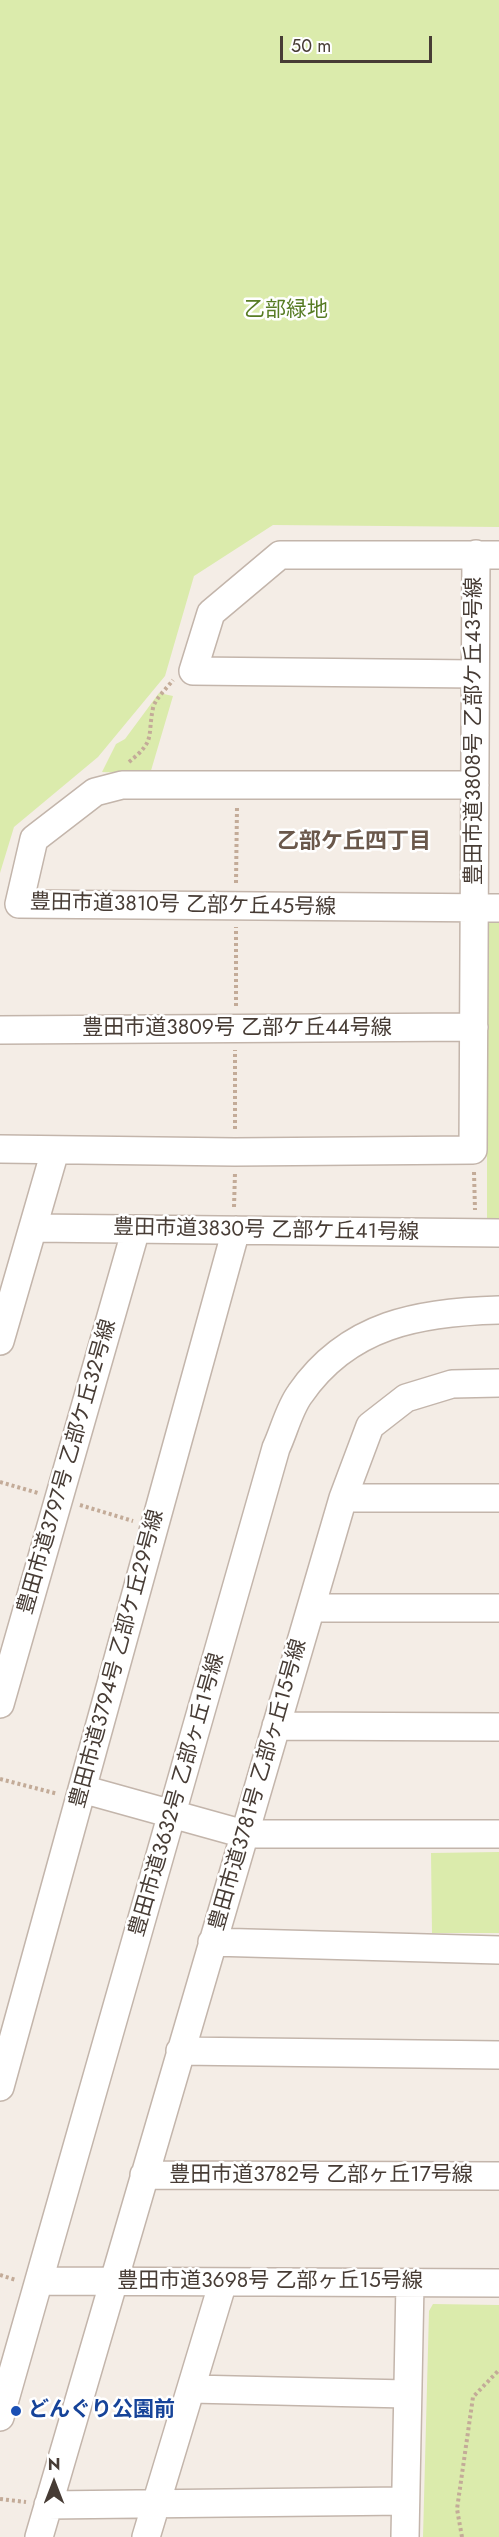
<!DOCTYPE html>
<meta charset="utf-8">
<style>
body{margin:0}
#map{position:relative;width:499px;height:2537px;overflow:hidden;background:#f4ede6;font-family:Jost,sans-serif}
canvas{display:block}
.north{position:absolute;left:24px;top:2453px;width:60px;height:60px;-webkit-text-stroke:4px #fff;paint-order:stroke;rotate:0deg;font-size:16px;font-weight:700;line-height:24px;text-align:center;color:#473c35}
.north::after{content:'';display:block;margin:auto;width:21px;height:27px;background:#473c35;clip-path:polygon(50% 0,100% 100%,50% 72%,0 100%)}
.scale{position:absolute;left:280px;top:36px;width:152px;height:27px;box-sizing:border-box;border:3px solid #473c35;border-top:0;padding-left:8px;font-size:18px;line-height:21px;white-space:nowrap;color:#473c35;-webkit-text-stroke:4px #fff;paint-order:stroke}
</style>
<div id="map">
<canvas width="499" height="2537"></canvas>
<div class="north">N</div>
<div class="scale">50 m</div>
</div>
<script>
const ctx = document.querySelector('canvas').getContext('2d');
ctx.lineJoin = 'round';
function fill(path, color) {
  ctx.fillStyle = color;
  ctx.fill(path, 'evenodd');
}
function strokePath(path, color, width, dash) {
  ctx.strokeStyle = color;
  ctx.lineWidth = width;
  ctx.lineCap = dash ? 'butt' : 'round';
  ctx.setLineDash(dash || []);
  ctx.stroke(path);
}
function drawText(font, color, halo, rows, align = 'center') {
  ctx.font = font + ' Jost,"Noto Sans JP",sans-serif';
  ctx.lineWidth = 5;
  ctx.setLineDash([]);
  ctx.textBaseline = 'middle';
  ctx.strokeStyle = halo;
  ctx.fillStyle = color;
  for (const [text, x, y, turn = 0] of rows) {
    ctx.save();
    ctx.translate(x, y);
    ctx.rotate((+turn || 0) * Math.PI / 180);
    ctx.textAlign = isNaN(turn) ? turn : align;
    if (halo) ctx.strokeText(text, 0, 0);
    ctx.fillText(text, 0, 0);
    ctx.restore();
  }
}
fill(new Path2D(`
 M0 0H499V527L273 525 194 576 165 676 98 757 14 827 0 873Z
 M159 693 173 696 150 774 102 772 116 744 125 739Z
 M492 920H499V1225H487V926Z
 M499 1852V1933H432L431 1853Z
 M433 2304 499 2305V2537H423L429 2311Z`), '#dbebac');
const minor = new Path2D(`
 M475 674 193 671 211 613 280 555H499
 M475 785H122L95 792 34 839 19 904 499 908
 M0 1030 474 1027
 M0 1149 235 1152 473 1150 476 554
 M33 1228 499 1233
 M0 1341 55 1151
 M343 1498H499
 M311 1608H499
 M0 1704 136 1229
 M276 1726 499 1727
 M82 1789 244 1834H499
 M212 1942 499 1950
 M180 2051 499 2055
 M0 2087 236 1230
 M144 2175 499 2176
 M40 2281 499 2283
 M192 2389 406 2394
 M0 2417 276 1448C284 1431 289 1409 300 1394 348 1324 420 1312 499 1310
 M48 2505 405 2501
 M39 2537 343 1498 370 1426 406 1398 452 1384 499 1383
 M146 2537 223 2282
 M405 2537 410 2283`);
strokePath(minor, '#c3b5ab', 30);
strokePath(new Path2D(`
 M129 762C156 740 147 738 153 708 155 699 167 688 173 680
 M236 883 237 807
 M236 1006V927
 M235 1129V1050
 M474 1172 475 1210
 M234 1207 235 1173
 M0 1482 38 1493
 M80 1505 133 1521
 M0 1779 58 1794
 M0 2275 16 2280
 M0 2499 26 2502
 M462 2537 457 2509 473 2397 499 2370`), '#c3ab98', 4, [3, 3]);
strokePath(minor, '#fff', 27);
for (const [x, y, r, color] of [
 [16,2411,6,"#1a4fb4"]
]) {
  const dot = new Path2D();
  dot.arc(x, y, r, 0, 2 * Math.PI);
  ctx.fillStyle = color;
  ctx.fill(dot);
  strokePath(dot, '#fff', 2);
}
drawText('21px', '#577c24', '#fff', [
 ["乙部緑地",286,311]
]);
drawText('21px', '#473c35', '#fff', [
 ["豊田市道3808号 乙部ケ丘43号線",475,731,-90],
 ["豊田市道3810号 乙部ケ丘45号線",183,906,1],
 ["豊田市道3809号 乙部ケ丘44号線",237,1029],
 ["豊田市道3830号 乙部ケ丘41号線",266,1231,1],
 ["豊田市道3797号 乙部ケ丘32号線",68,1467,-74],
 ["豊田市道3794号 乙部ケ丘29号線",118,1659,-75],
 ["豊田市道3781号 乙部ヶ丘15号線",259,1785,-74],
 ["豊田市道3632号 乙部ヶ丘1号線",178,1795,-74],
 ["豊田市道3782号 乙部ヶ丘17号線",321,2176],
 ["豊田市道3698号 乙部ヶ丘15号線",270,2282]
]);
drawText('bold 21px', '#164399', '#fff', [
 ["どんぐり公園前",28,2411]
], 'left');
drawText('bold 22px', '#6a584b', '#fff', [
 ["乙部ケ丘四丁目",354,843]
]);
</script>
